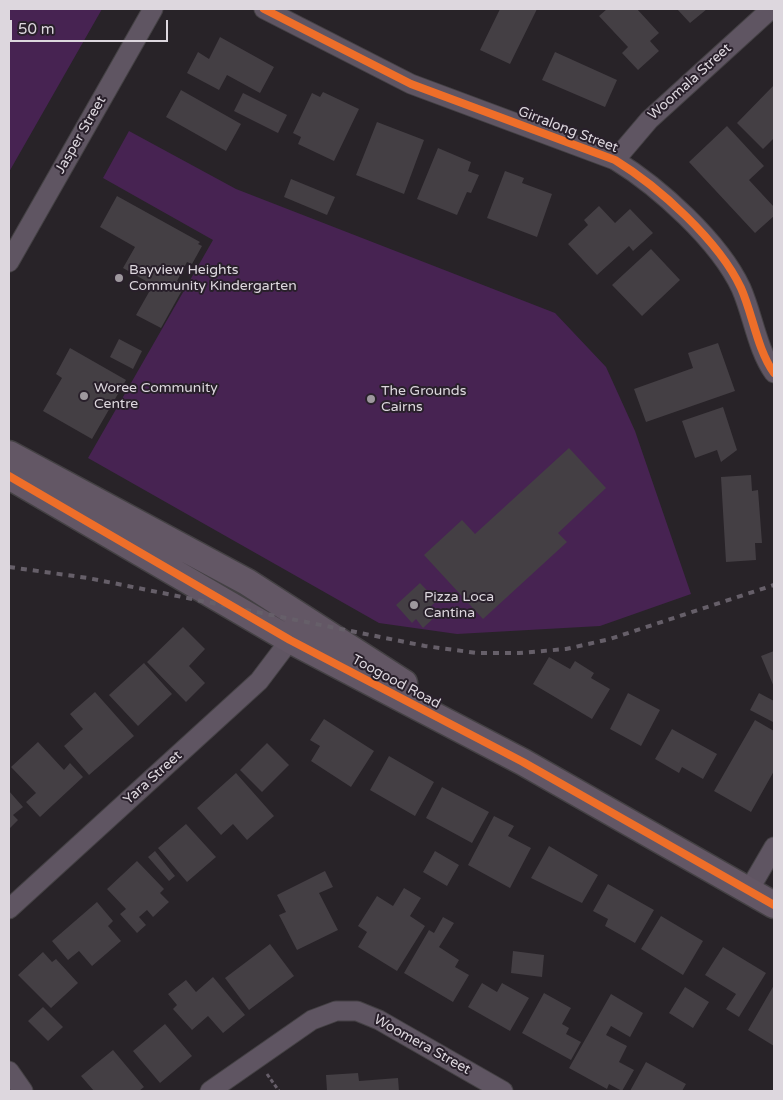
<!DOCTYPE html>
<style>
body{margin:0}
#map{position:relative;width:783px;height:1100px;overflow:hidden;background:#282328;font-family:"Varela Round",sans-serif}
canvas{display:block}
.frame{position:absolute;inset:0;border:10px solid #ddd7de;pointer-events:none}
.scale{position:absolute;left:10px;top:20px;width:158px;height:22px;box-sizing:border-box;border:2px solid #ddd7de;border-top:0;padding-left:6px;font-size:15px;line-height:18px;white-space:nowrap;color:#ddd7de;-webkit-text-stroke:4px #29202b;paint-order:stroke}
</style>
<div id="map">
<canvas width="783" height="1100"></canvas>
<div class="frame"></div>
<div class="scale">50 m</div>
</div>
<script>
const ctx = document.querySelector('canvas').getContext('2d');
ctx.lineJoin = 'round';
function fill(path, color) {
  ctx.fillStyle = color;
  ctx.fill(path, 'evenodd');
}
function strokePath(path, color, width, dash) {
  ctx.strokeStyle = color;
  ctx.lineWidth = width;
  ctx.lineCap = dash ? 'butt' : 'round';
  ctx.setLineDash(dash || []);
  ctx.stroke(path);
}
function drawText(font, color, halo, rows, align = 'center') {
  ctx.font = font + ' "Varela Round",sans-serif';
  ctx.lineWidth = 4;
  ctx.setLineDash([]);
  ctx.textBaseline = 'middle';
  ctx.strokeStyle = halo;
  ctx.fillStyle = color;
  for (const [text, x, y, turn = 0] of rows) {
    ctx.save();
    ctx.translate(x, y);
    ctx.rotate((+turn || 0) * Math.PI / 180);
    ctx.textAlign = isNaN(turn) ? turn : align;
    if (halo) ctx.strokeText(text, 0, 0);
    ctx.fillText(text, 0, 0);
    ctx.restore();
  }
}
fill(new Path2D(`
 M9 9H102L9 172Z
 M129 131 236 189 555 313 606 367 635 431 691 594 600 626 457 634 379 623 88 458 213 240 103 178Z`), '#472352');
fill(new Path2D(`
 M500 9H537L510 64 480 50Z
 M607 9H637L659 33 650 41 659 51 638 70 622 53 628 47 599 16Z
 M677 9H707L690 23Z
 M220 37 274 67 260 93 227 75 219 90 187 73 198 52 209 59Z
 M555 52 617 80 605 107 542 80Z
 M774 85V138L763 149 737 123Z
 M181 90 241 124 226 151 166 117Z
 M323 92 359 109 334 161 298 144 301 137 293 133 312 93 320 97Z
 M243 93 287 115 278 133 234 111Z
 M377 122 424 140 404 194 356 175Z
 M727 126 764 166 749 180 774 207V216L755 233 689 162Z
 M438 148 471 162 468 171 479 175 471 193 467 192 457 215 417 199Z
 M505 171 524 178 522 183 552 194 537 237 487 218Z
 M291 179 335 197 327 215 284 197Z
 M117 196 200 242 198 244 202 246 192 264 187 262 177 281 185 285 161 328 136 315 153 285 123 268 135 247 100 227Z
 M599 206 615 223 630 209 653 233 633 251 629 246 597 275 568 244 588 225 584 220Z
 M651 249 680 280 642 316 612 285Z
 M119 339 142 351 133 369 110 357Z
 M718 343 735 391 646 422 634 389 693 368 688 353Z
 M70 348 126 380 92 439 43 411 62 378 56 374Z
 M723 407 737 450 721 462 717 450 695 458 682 421Z
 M569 448 606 488 558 533 567 542 483 619 424 555 462 520 475 534Z
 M751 475 752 491 758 490 762 543H755L756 560 726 562 721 477Z
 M420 583 437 601 431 606 438 614 423 628 416 619 412 623 396 605Z
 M183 627 205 649 189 666 205 683 186 702 147 662Z
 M774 651V687L761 656Z
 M549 657 570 669 575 661 594 673 591 678 610 689 592 719 533 684Z
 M144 663 172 694 138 726 109 695Z
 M95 692 134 736 89 775 64 746 83 729 70 714Z
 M628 693 660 710 641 746 610 729Z
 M759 693 774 701 773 722 750 710Z
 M324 719 374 751 351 787 311 761 320 746 310 740Z
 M755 720 774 731V771L751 812 714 791Z
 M672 729 717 754 703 779 682 767 679 773 655 759Z
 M38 742 64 770 70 763 83 777 40 817 26 802 36 793 11 767Z
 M267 743 289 765 262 792 240 770Z
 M389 756 434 782 415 816 370 790Z
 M236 773 274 816 247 840 233 824 221 835 197 808Z
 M442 787 489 812 472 843 426 818Z
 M9 791 23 807 13 815 18 820 9 829Z
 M494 816 514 826 508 836 531 848 510 888 468 865Z
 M186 824 216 857 187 882 158 848Z
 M549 846 598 875 582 903 531 878Z
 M155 851 175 876 169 881 148 857Z
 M435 851 459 865 447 886 423 872Z
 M137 861 164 889 160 893 169 902 153 917 147 910 139 917 146 925 137 933 120 914 126 909 107 889Z
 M325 871 333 887 319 893 338 930 297 950 279 915 286 912 277 895Z
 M608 884 654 910 635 943 605 926 608 919 593 911Z
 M404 888 421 898 410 916 425 926 397 971 358 947 367 932 358 926 377 896 393 906Z
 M97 902 113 921 108 926 121 941 92 966 79 951 68 960 52 941Z
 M661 916 703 941 683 975 641 949Z
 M443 917 454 923 439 947 459 960 455 967 469 975 453 1002 404 973 429 930 434 933Z
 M270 944 294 976 249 1010 225 978Z
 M723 947 766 973 739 1017 726 1009 736 994 705 975Z
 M513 951 544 955 542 977 511 973Z
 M43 952 52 962 56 959 78 983 51 1008 18 975Z
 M213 977 245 1015 223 1033 208 1016 192 1030 173 1009 177 1005 168 994 186 980 196 992Z
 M482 983 497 992 502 983 529 998 510 1031 468 1007Z
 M774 985V1046L748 1030Z
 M685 987 709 1002 693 1028 669 1013Z
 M544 993 571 1008 562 1024 569 1028 566 1034 581 1042 571 1060 522 1033Z
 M611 994 643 1013 630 1037 611 1026 606 1035 627 1046 619 1062 634 1070 622 1091 609 1084 607 1089 569 1068Z
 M43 1007 63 1027 48 1041 28 1021Z
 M165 1024 192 1056 160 1083 133 1051Z
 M113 1050 144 1087 139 1091H94L81 1076Z
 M646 1062 686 1084 682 1091H630Z
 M358 1073 359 1081 398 1078 399 1091H327L326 1075Z`), '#443f44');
const street = new Path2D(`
 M264 9 411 84 615 160C659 187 719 241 741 288 753 315 757 349 774 373
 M615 160 649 120 771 9
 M9 262 153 9
 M749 890 774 847
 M9 909 259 681 290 640
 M9 1071 23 1091
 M210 1091 312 1020 336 1011H357L379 1020 503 1091`);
const secondary = new Path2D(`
 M9 454 247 582 404 683
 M9 476 290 640 523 762 774 905`);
strokePath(street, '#444144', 21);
strokePath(secondary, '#444144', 29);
strokePath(new Path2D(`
 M267 1074 279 1091`), '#665e69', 3, [4, 2.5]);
strokePath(street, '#5f5562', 19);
strokePath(secondary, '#635765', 26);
strokePath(new Path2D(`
 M9 567 88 578 425 646 477 653H519L566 649 610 639 774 585`), '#665f69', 4, [6, 6]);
strokePath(new Path2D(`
 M264 9 411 84 615 160C659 187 719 241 741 288 753 315 757 349 774 373
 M9 476 290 640 523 762 774 905`), '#ee6e29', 8);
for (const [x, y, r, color] of [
 [119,278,5,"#9e989e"],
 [84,396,5,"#9e989e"],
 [371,399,5,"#9e989e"],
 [414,605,5,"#9e989e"]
]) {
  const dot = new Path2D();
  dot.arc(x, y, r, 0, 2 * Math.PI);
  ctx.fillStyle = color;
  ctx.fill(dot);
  strokePath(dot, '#29202b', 2);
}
drawText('14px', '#ddd7de', '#29202b', [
 ["Woomala Street",690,82,-42],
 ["Girralong Street",568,130,21],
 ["Jasper Street",81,135,-60],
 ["Toogood Road",396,682,28],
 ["Yara Street",153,778,-42],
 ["Woomera Street",422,1045,29]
]);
drawText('14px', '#ddd7de', '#29202b', [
 ["Bayview Heights",129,270],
 ["Community Kindergarten",129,286],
 ["Woree Community",94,388],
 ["Centre",94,404],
 ["The Grounds",381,391],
 ["Cairns",381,407],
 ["Pizza Loca",424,597],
 ["Cantina",424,613]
], 'left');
</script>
